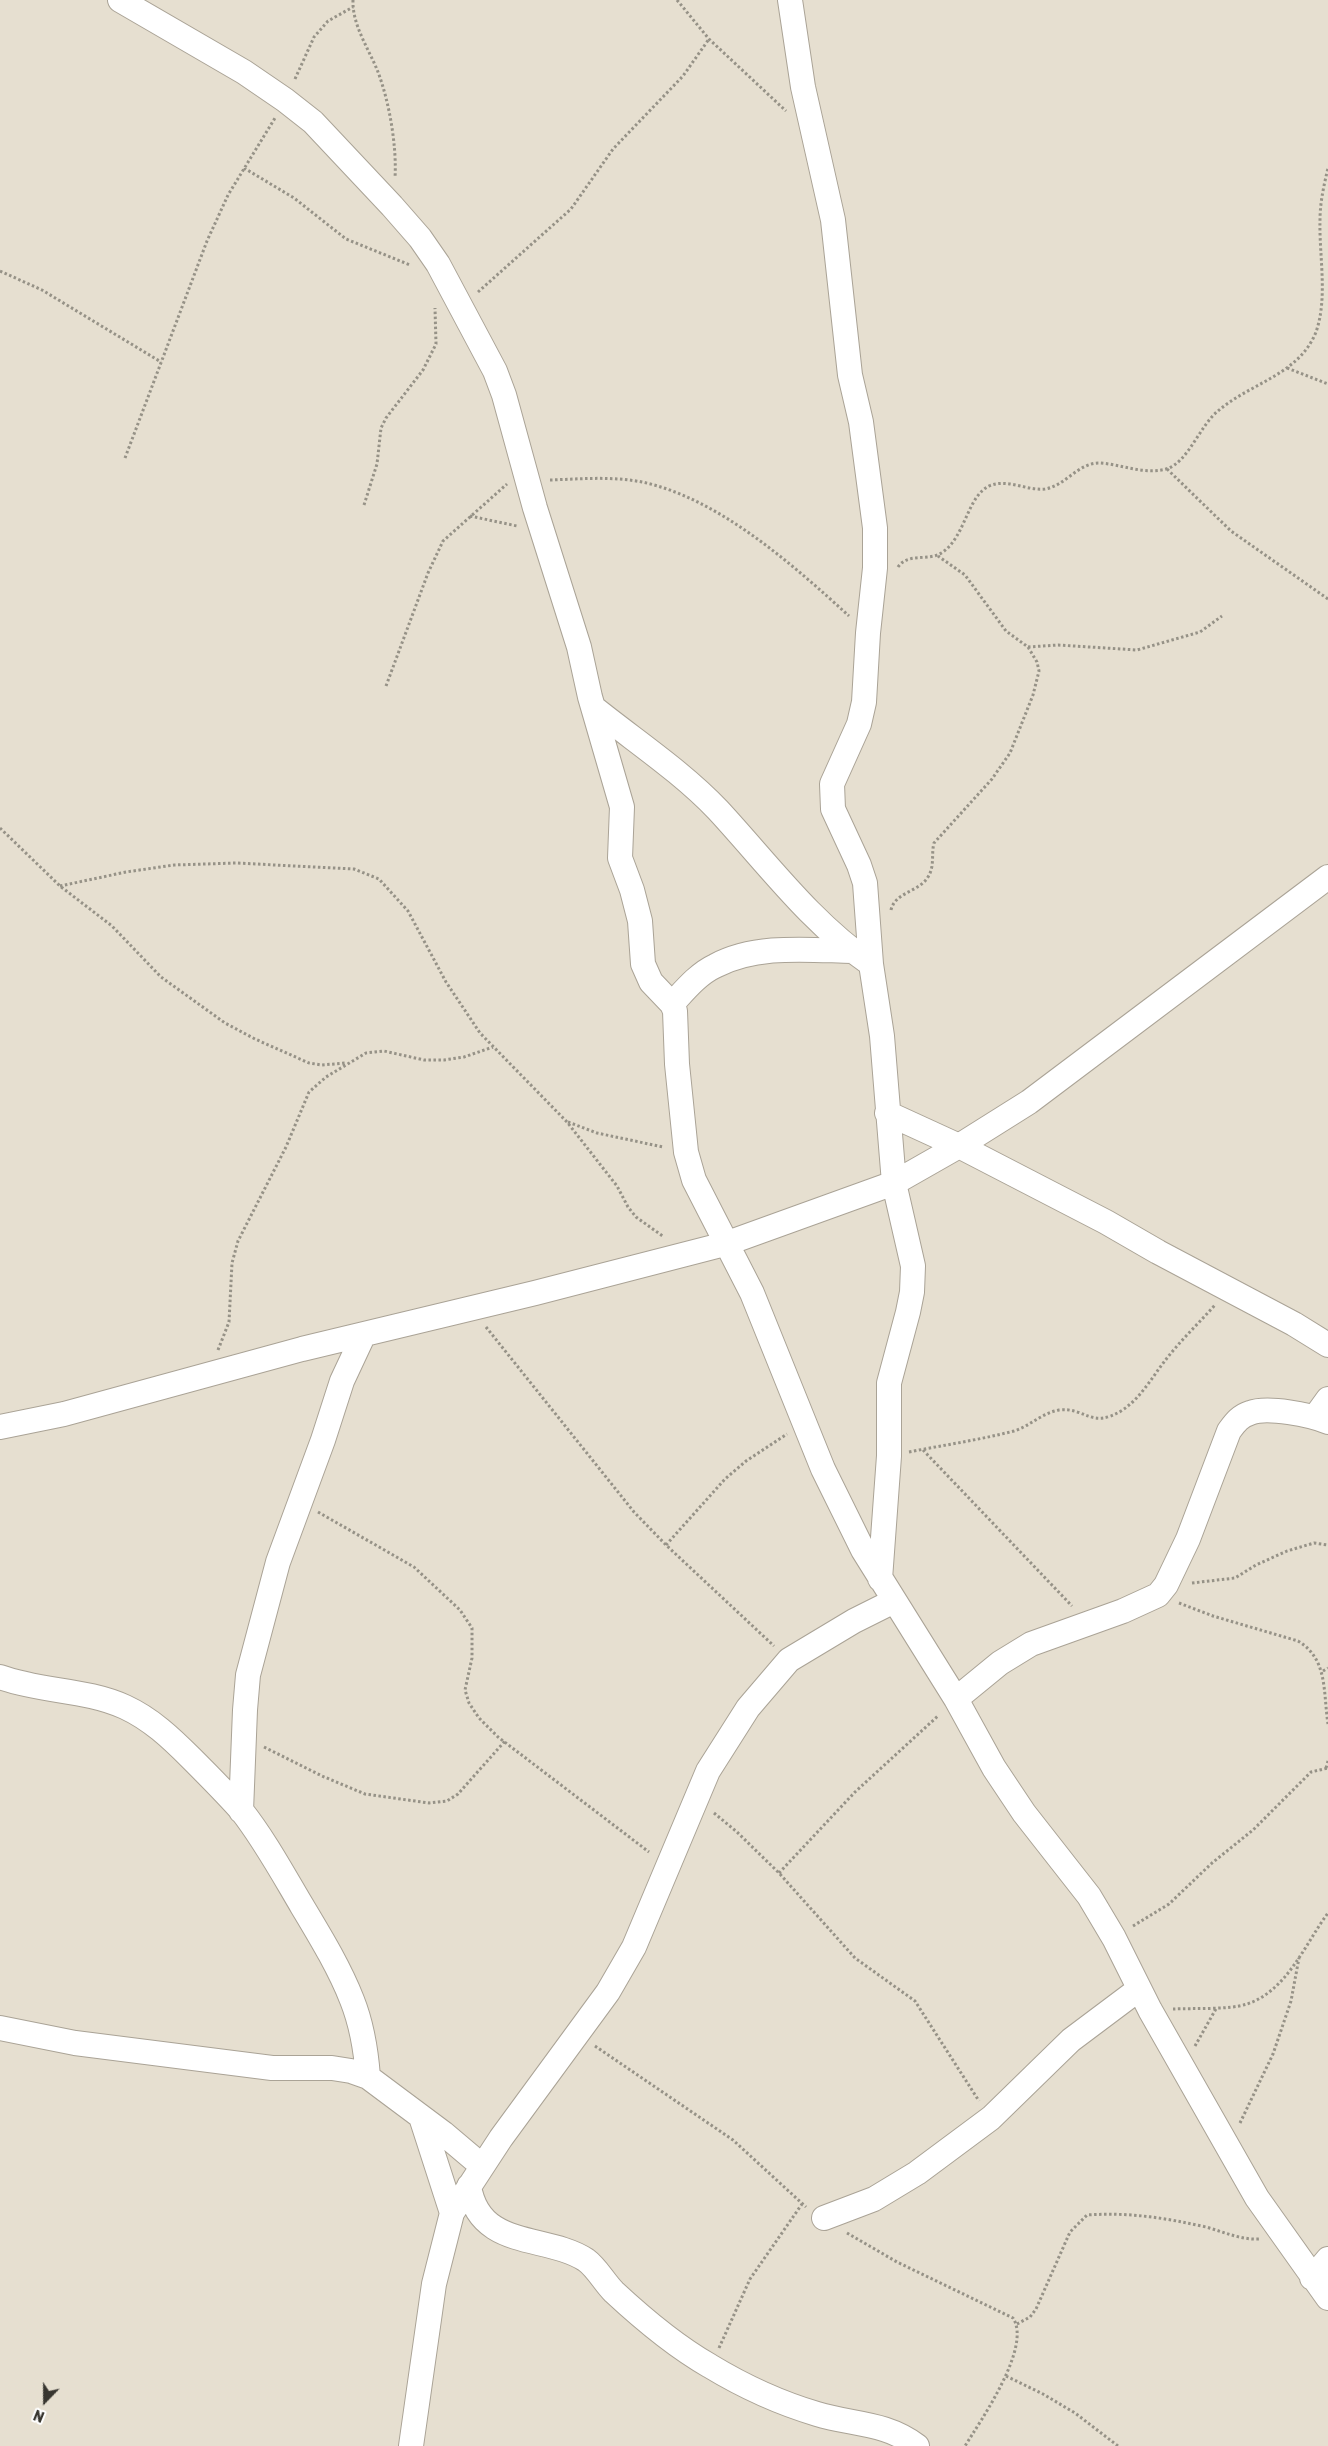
<!DOCTYPE html>
<style>
body{margin:0}
#map{position:relative;width:1328px;height:2446px;overflow:hidden;background:#e6dfd0;font-family:Rubik,sans-serif}
canvas{display:block}
.north{position:absolute;left:20px;top:2376px;width:50px;height:50px;-webkit-text-stroke:4px #fff;paint-order:stroke;rotate:202deg;font-size:14px;font-weight:700;line-height:20px;text-align:center;color:#383630}
.north::after{content:'';display:block;margin:auto;width:18px;height:22px;background:#383630;clip-path:polygon(50% 0,100% 100%,50% 72%,0 100%)}
</style>
<div id="map">
<canvas width="1328" height="2446"></canvas>
<div class="north">N</div>
</div>
<script>
const ctx = document.querySelector('canvas').getContext('2d');
ctx.lineJoin = 'round';
function strokePath(path, color, width, dash) {
  ctx.strokeStyle = color;
  ctx.lineWidth = width;
  ctx.lineCap = dash ? 'butt' : 'round';
  ctx.setLineDash(dash || []);
  ctx.stroke(path);
}
const minor = new Path2D(`
 M120 0 244 72 285 100 313 122 392 206 420 238 438 264 495 371 504 395 535 508 579 647 590 697 622 807 620 858 632 890 640 921 643 964 651 982 672 1004 675 1011 677 1064 686 1152 694 1180 752 1293 823 1469 863 1550 956 1699 994 1768 1024 1813 1089 1896 1114 1938 1150 2010 1257 2198 1328 2298
 M790 0 803 87 833 220 850 375 861 422 875 528V568L868 633 864 702 859 724 832 784 833 809 859 865 865 883 871 964 882 1036 894 1183 913 1266 912 1292 908 1312 889 1383V1456L880 1579
 M594 708C635 741 682 772 718 810 767 863 811 923 871 964
 M672 1004C685 990 698 974 715 966 756 944 808 950 852 951
 M887 1113 959 1146 1106 1222 1158 1252 1294 1324 1328 1345
 M1315 1417 1328 1399
 M0 1427 64 1414 302 1349 535 1293 725 1244 894 1183 959 1146 1029 1102 1328 877
 M0 1677C41 1692 86 1689 125 1707 151 1719 171 1738 191 1758 208 1775 225 1792 241 1810 264 1839 283 1874 302 1906 320 1936 339 1967 352 2000 362 2025 366 2050 368 2077
 M956 1699 1000 1663 1031 1644 1123 1611 1158 1595 1166 1585 1188 1539 1229 1431C1235 1423 1240 1416 1250 1413 1267 1406 1311 1415 1328 1422
 M241 1811 245 1710 248 1675 278 1562 323 1440 342 1381 364 1334
 M0 2028 75 2043 272 2068H332L351 2071 368 2077 443 2133 482 2166
 M421 2117 452 2213
 M469 2186C479 2250 546 2234 586 2260 597 2268 604 2282 614 2292 643 2319 675 2346 710 2366 743 2386 780 2403 817 2414 853 2425 885 2422 917 2446
 M824 2218 874 2199 917 2173 991 2118 1071 2040 1139 1989
 M1312 2278 1328 2259
 M411 2446 434 2284 452 2213 501 2138 608 1992 634 1947 708 1771 748 1708 789 1660 854 1621 894 1601`);
strokePath(minor, '#aaa396', 26);
strokePath(new Path2D(`
 M353 0C352 25 369 49 378 72 389 101 397 146 395 178
 M677 0 709 39 786 111
 M295 79 314 37 328 21 353 7
 M244 168 294 198 346 239 410 265
 M0 271 42 290 161 362
 M478 292 571 209 613 149 683 76 709 39
 M1287 368 1328 384
 M125 458 207 241 228 195 275 118
 M1167 469 1231 531 1328 599
 M550 480C581 479 611 476 642 482 718 498 792 564 849 616
 M364 505 377 464 381 428 386 418 423 370 436 344 435 308
 M470 516 517 526
 M898 567C908 552 929 562 943 552 966 535 967 497 989 486 1008 478 1026 491 1045 489 1065 486 1078 463 1099 463 1121 464 1143 475 1166 469 1188 463 1200 425 1218 411 1250 383 1299 375 1316 332 1328 298 1319 256 1320 220 1320 202 1324 185 1328 168
 M1028 647 1058 645 1137 650 1200 632 1222 616
 M386 686 428 573 443 541 507 484
 M0 828 60 886 112 926 161 977 225 1023 255 1039 309 1063 322 1065 346 1063
 M60 886 126 872 174 865 236 863 354 869 379 879 408 911 446 982 480 1033 567 1122 617 1186 628 1207 636 1217 664 1237
 M891 910C895 892 919 892 928 877 935 866 931 854 934 843L992 779 1010 753 1033 695 1039 671 1037 662 1028 647 1006 631 965 575 938 556
 M568 1122 597 1133 663 1147
 M486 1327 634 1512 666 1545 774 1646
 M218 1350 229 1322 232 1263 238 1241 286 1147 309 1092 326 1077 366 1053 384 1051 424 1060H444L464 1057 493 1047
 M923 1450 1072 1606
 M909 1452C944 1445 979 1440 1014 1431 1030 1426 1042 1413 1059 1410 1085 1407 1091 1429 1121 1411 1140 1399 1151 1379 1164 1362 1179 1342 1198 1324 1215 1305
 M318 1512 414 1567 460 1610 472 1628V1658L465 1690 469 1703 479 1718 498 1737 649 1852
 M666 1545 725 1479 746 1461 787 1434
 M1192 1583 1235 1578 1256 1565 1287 1551 1314 1543 1328 1545
 M1179 1603 1213 1616 1298 1641C1328 1659 1323 1691 1328 1724
 M1323 1671 1328 1668
 M264 1747 322 1776 365 1794 429 1803 447 1801 458 1794 505 1741
 M1326 1768 1328 1761
 M714 1813 737 1832 779 1873 855 1958 915 2001 979 2101
 M779 1873 855 1792 939 1715
 M1133 1926 1169 1904 1212 1863 1253 1830 1311 1772 1328 1768
 M1173 2009C1193 2008 1229 2010 1247 2004 1287 1991 1305 1944 1328 1913
 M595 2046 733 2140 806 2207
 M1195 2046 1217 2007
 M1240 2123 1273 2054 1291 2001 1299 1958
 M847 2233 897 2262 1013 2318C1032 2347 981 2420 965 2446
 M1017 2324 1030 2317 1036 2309 1070 2232 1087 2215C1130 2212 1165 2218 1206 2227 1224 2232 1241 2240 1259 2239
 M719 2348 750 2279 802 2204
 M1006 2376 1043 2394 1075 2413 1118 2446`), '#969287', 3, [2.5, 2.5]);
strokePath(minor, '#fff', 24);
</script>
